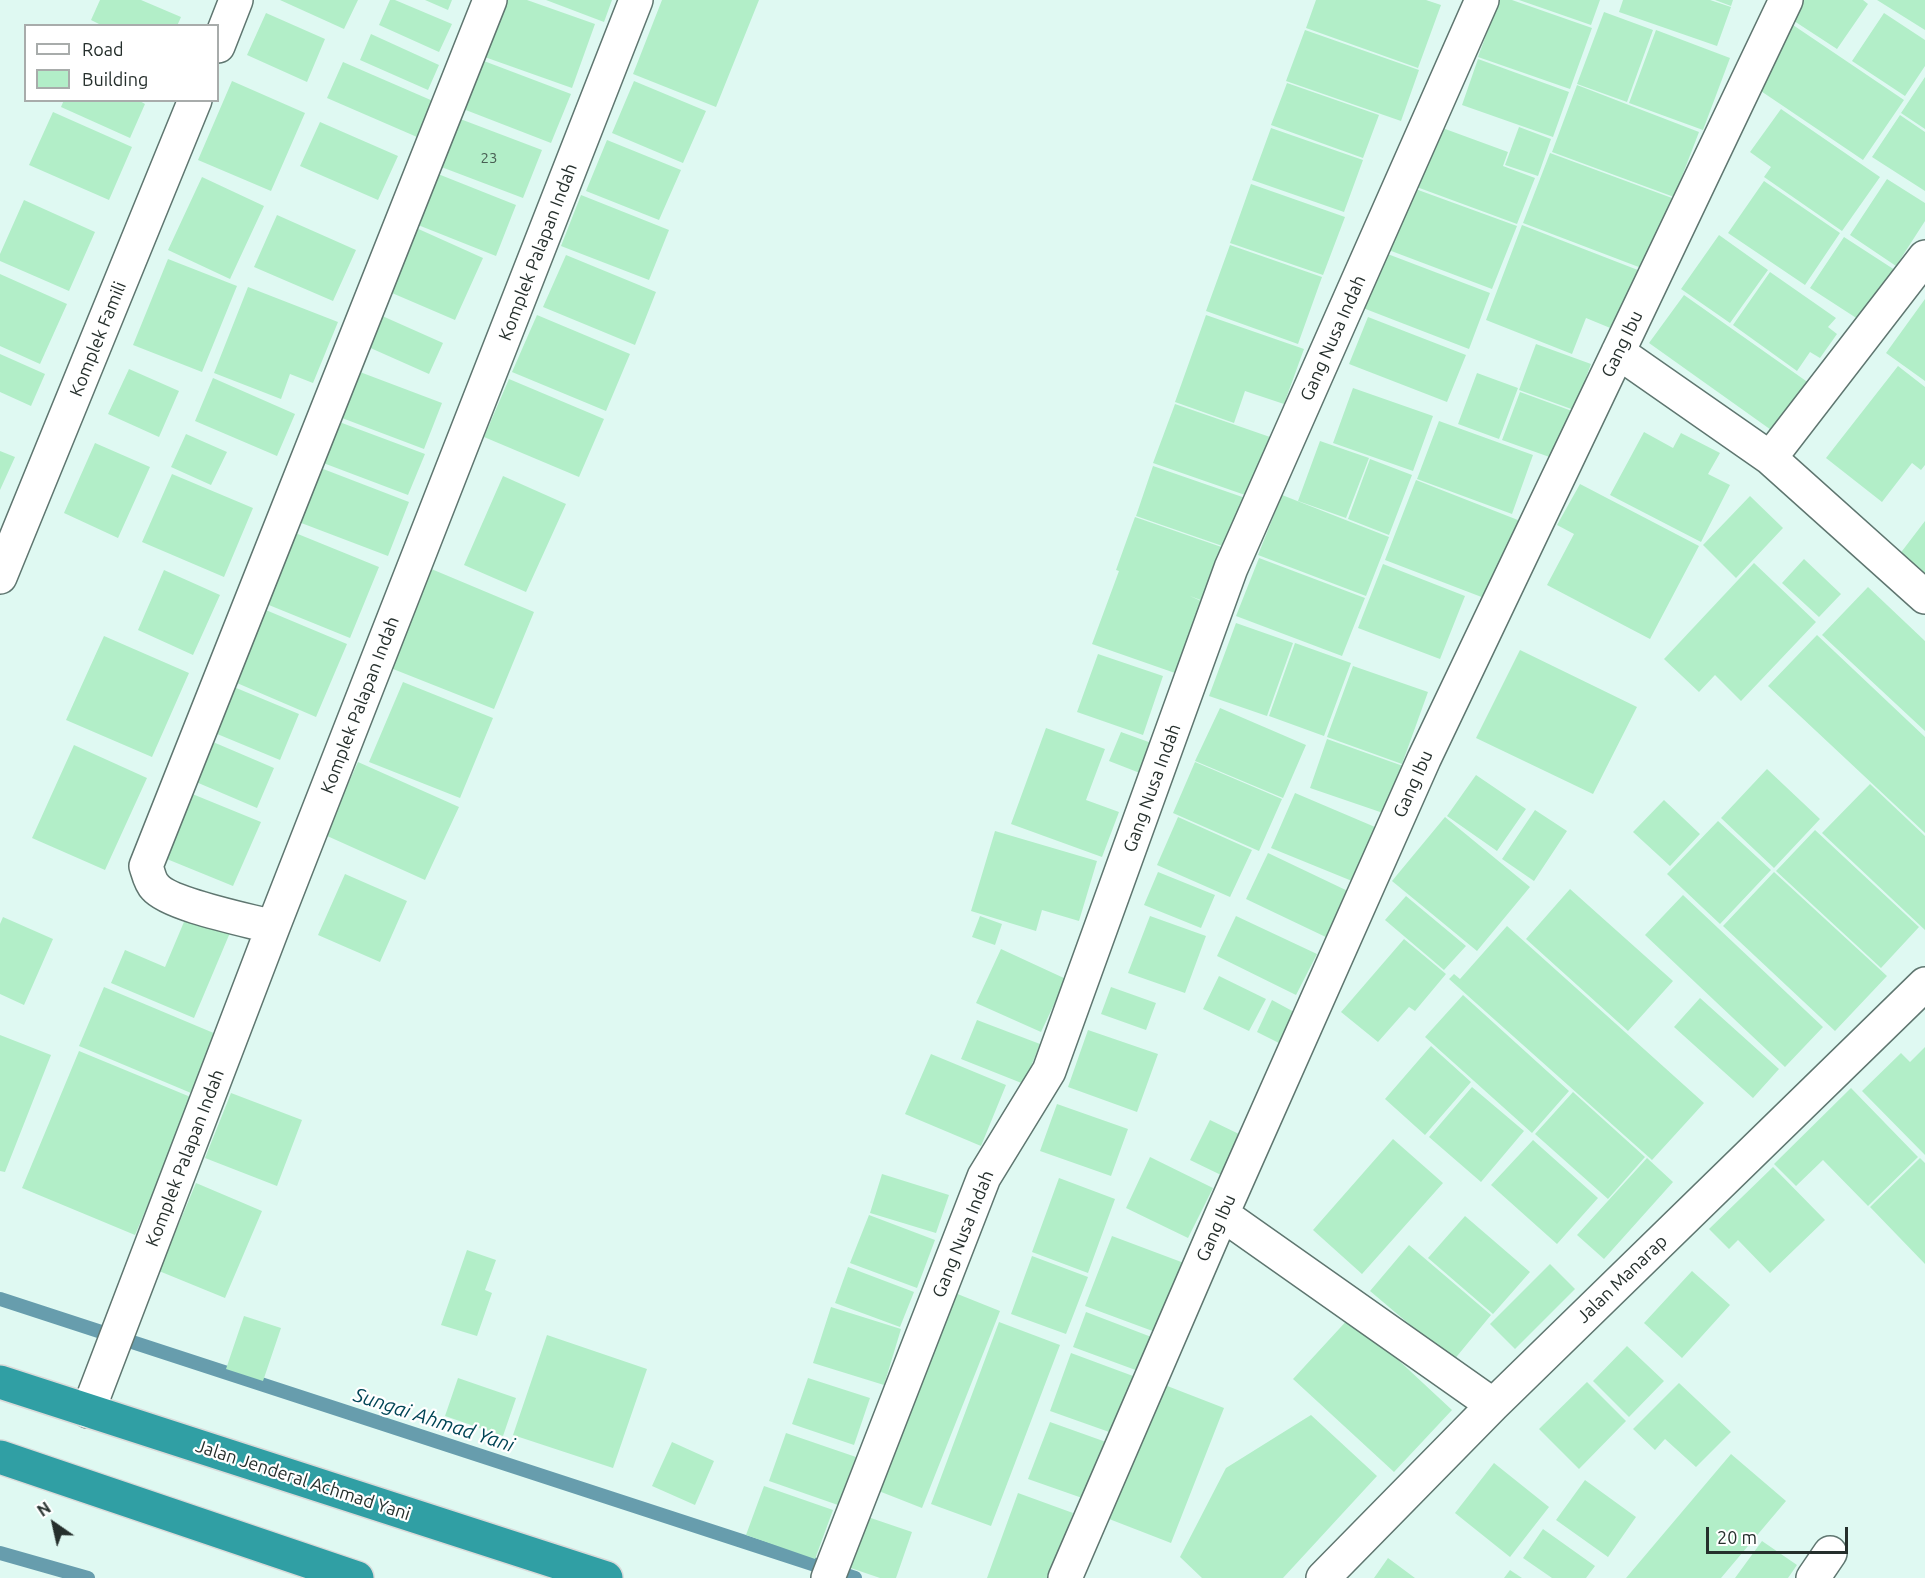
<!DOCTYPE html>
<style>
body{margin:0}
#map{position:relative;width:1925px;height:1578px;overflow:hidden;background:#dff9f2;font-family:Ubuntu,sans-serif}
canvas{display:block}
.legend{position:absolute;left:24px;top:24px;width:195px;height:78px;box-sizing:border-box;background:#fff;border:2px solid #a8acab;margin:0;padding:8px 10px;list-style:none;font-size:18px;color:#252f2c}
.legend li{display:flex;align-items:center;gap:12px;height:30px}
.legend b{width:30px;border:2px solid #a8acab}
.north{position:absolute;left:24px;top:1494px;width:60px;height:60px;-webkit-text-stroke:4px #fff;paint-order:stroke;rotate:326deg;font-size:16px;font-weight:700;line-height:24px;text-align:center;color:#252f2c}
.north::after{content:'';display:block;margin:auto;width:21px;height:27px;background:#252f2c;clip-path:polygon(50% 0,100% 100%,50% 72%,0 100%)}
.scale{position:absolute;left:1706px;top:1527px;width:142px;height:27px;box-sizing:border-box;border:3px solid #252f2c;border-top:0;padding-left:8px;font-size:18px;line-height:21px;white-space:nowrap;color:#252f2c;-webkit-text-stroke:4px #fff;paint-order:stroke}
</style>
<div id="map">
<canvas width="1925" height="1578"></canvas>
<ul class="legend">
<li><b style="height:8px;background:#fff"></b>Road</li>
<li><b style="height:16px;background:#b2eec8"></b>Building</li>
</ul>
<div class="north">N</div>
<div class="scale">20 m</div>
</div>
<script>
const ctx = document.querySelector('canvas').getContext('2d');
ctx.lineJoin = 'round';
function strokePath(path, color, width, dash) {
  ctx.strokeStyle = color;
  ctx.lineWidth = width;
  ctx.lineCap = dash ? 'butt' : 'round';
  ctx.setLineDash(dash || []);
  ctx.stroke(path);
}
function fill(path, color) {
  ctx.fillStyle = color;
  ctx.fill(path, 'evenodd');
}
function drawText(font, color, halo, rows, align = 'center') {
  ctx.font = font + ' Ubuntu,sans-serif';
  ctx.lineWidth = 4.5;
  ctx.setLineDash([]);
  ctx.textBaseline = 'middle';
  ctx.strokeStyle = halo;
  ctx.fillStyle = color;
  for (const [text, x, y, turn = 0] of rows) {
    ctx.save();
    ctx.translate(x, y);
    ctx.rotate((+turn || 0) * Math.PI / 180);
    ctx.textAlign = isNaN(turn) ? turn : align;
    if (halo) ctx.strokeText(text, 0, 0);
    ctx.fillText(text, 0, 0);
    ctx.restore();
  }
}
strokePath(new Path2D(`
 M0 1299 855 1578
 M0 1553 88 1578`), '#679dad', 14);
fill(new Path2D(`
 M100 0H141L181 17 177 26H103L91 20Z
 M280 0H358L344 29Z
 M390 0H395L452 24 439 52 379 25Z
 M425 0H452L448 10Z
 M499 0H527L595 24 572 88 479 55Z
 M546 0H612L604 22Z
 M662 0H759L716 107 633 74Z
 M1316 0H1426L1441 5 1418 68 1306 28Z
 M1499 0H1512L1592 28 1570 89 1478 57Z
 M1519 0H1600L1591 25Z
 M1623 0H1710L1731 7 1717 46 1619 12Z
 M1715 0H1733L1731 6Z
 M1803 0H1863L1868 4 1837 49 1791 19Z
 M1877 0H1925V30Z
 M1604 12 1653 30 1627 102 1577 84Z
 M266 13 325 39 307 82 247 55Z
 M1884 13 1925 40V66L1905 96 1852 61Z
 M1793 25 1904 100 1863 160 1752 85Z
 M1305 30 1419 70 1401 121 1286 81Z
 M1656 30 1730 58 1703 130 1629 103Z
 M371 34 439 65 428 90 360 60Z
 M476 58 571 94 551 143 458 107Z
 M1478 59 1569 92 1553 137 1462 105Z
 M343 62 433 101 417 137 327 98Z
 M1925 77V129L1901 113Z
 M232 81 305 113 271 191 198 160Z
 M634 81 706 111 683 163 612 133Z
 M1287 83 1379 115 1363 158 1271 125Z
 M1577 85 1699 132 1674 197 1552 152Z
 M64 100H138L145 104 130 138 61 107Z
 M1781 109 1880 177 1842 231 1764 177 1771 167 1750 152Z
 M53 112 132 147 109 200 29 165Z
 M1900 115 1925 132V191L1872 157Z
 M455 117 542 150 523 198 436 165Z
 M320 122 398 156 378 200 300 166Z
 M1437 126 1508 152 1503 166 1535 178 1517 224 1414 186Z
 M1519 127 1551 139 1538 176 1505 165Z
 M1271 128 1363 160 1344 212 1252 180Z
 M607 140 681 170 659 220 586 191Z
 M1550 153 1672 198 1644 269 1523 223Z
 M433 172 516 205 496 256 413 223Z
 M202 177 264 206 230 279 168 250Z
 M1887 179 1925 203V221L1896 266 1850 235Z
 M1764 181 1840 233 1805 285 1728 233Z
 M1251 184 1345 217 1323 275 1230 243Z
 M1410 187 1517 226 1492 289 1386 249Z
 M581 195 669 230 649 280 561 246Z
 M24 200 95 232 69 291 0 261V254Z
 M277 215 356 250 333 301 254 267Z
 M1522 225 1643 272 1620 332 1586 318 1572 354 1486 320Z
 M414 227 483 258 455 320 385 290Z
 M1719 235 1768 270 1730 323 1681 289Z
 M1844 237 1898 272 1864 323 1810 288Z
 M1230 245 1322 277 1298 344 1206 311Z
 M1385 253 1490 293 1469 349 1363 308Z
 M566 255 656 292 635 345 543 307Z
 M168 259 237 286 202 372 133 345Z
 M1770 272 1836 318 1828 327 1837 334 1820 358 1810 352 1797 371 1733 325Z
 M0 274 67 304 40 364 0 346Z
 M248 287 338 322 313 383 290 374 281 399 214 373Z
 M1684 295 1816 388 1781 437 1649 343Z
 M1925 299V381L1886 353Z
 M380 315 443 343 429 374 366 346Z
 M537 315 630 354 606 411 512 372Z
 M1206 315 1304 349 1284 404 1245 391 1234 423 1175 402Z
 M1368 317 1466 355 1447 402 1349 364Z
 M1536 344 1591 364 1574 410 1519 390Z
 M0 354 45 374 31 406 0 392Z
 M1898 366 1925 387V465L1921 470 1912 463 1882 502 1826 458Z
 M129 369 179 391 159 437 108 414Z
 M352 369 442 403 424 449 334 415Z
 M1477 373 1518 388 1499 439 1458 424Z
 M213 378 295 414 277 456 195 421Z
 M509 379 604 419 579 477 484 437Z
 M1353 388 1433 416 1413 471 1333 443Z
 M1520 392 1572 411 1555 459 1502 440Z
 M1175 404 1270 437 1248 496 1153 463Z
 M334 420 425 454 408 495 318 461Z
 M1439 421 1533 455 1512 514 1417 479Z
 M1644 432 1673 448 1681 433 1720 453 1708 474 1730 485 1701 542 1610 495Z
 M186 434 227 452 211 485 171 467Z
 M1320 441 1369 458 1346 518 1298 501Z
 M95 443 150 467 118 538 64 513Z
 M0 451 15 457 0 490Z
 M1370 459 1412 475 1389 535 1348 519Z
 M1153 466 1251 500 1234 550 1136 516Z
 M318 467 409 502 388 556 296 521Z
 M172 474 253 508 224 577 142 542Z
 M503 476 566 504 526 592 464 565Z
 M1416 480 1523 522 1492 601 1385 560Z
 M1580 484 1699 546 1650 639 1547 585 1574 534 1557 525Z
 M1282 495 1389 537 1366 596 1258 555Z
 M1750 496 1783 528 1736 578 1703 545Z
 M1135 517 1233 551 1214 605 1190 596 1201 601 1175 673 1092 644 1119 571 1116 570Z
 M1925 521V575L1899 555Z
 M288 530 379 567 350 638 259 601Z
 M1259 558 1365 598 1342 656 1236 616Z
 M1804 559 1841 594 1819 617 1782 583Z
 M1754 563 1816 622 1741 701 1715 675 1699 692 1664 659Z
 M1383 564 1465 596 1440 659 1358 628Z
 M429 568 534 612 494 709 388 667Z
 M164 570 220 595 193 655 138 630Z
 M1868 587 1925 641V731L1822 635Z
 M261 608 347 644 316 717 230 680Z
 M1236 623 1293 643 1267 716 1209 696Z
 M1817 635 1925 737V833L1768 686Z
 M104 636 189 673 152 757 66 720Z
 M1295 643 1351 663 1324 736 1269 716Z
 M1520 650 1637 707 1593 794 1476 738Z
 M1098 654 1163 676 1143 735 1077 712Z
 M1353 666 1428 692 1402 764 1327 737Z
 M403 682 493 718 460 798 369 762Z
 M229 685 299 714 280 760 210 731Z
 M1220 708 1306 745 1283 798 1195 761Z
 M1046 728 1105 749 1086 800 1119 812 1102 857 1011 824Z
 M1121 732 1157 745 1145 775 1109 761Z
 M206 739 274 768 257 808 189 779Z
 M1327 739 1403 766 1386 814 1310 788Z
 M74 745 147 778 105 870 32 838Z
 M358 762 459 807 425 880 325 835Z
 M1195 762 1282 799 1259 851 1173 813Z
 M1767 769 1820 819 1774 868 1721 818Z
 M1476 775 1526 809 1497 851 1447 816Z
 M1870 784 1925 836V930L1822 833Z
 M185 791 261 822 233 886 157 855Z
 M1295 793 1375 827 1352 881 1271 848Z
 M1664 800 1700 834 1670 866 1633 832Z
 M1535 810 1567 831 1534 881 1502 859Z
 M1178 817 1252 850 1230 897 1157 865Z
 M1445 817 1530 887 1477 951 1392 881Z
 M1718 821 1771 870 1720 924 1667 874Z
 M1815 830 1919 927 1881 968 1776 871Z
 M995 831 1097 861 1079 921 1042 910 1036 931 971 911Z
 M1268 853 1352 893 1330 939 1246 899Z
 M1158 872 1215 895 1201 928 1144 905Z
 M1774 872 1887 976 1835 1031 1723 926Z
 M345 874 407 901 380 962 318 935Z
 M1570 889 1673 981 1628 1031 1526 939Z
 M1683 895 1823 1027 1785 1067 1645 935Z
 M1406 896 1466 946 1444 970 1385 920Z
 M189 910 232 928 194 1018 111 983 125 950 165 967Z
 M980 916 1002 924 995 945 972 937Z
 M1150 916 1206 936 1185 993 1128 973Z
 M1236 916 1317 954 1296 995 1217 956Z
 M3 917 53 939 24 1005 0 994V924Z
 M1507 926 1704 1103 1652 1160 1449 979 1454 974 1460 979Z
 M1404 939 1446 974 1415 1011 1409 1007 1378 1042 1341 1012Z
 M1001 949 1066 979 1041 1032 976 1003Z
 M1219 976 1266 999 1249 1031 1203 1009Z
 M104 987 216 1034 191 1093 79 1046Z
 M1111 987 1156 1003 1146 1030 1101 1014Z
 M1463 995 1569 1091 1532 1133 1425 1037Z
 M1700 998 1779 1069 1753 1098 1674 1027Z
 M1272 1000 1296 1013 1281 1044 1257 1032Z
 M977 1020 1040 1044 1024 1084 961 1059Z
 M1088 1030 1158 1054 1137 1112 1068 1087Z
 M0 1035 51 1055 5 1172 0 1171Z
 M1431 1046 1471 1082 1425 1135 1385 1099Z
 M1925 1047V1155L1862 1091 1901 1053 1910 1062Z
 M79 1051 193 1098 135 1235 22 1188Z
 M931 1054 1006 1085 981 1146 905 1114Z
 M1472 1087 1524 1131 1481 1182 1429 1137Z
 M1851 1088 1918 1157 1868 1206 1823 1160 1796 1186 1774 1164Z
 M1573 1092 1645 1157 1608 1199 1535 1134Z
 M231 1093 302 1120 277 1186 205 1158Z
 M1057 1104 1128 1129 1111 1176 1040 1151Z
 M1210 1120 1241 1135 1221 1175 1190 1160Z
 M1393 1139 1443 1183 1362 1274 1313 1230Z
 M1533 1140 1598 1198 1557 1244 1491 1185Z
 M1150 1157 1213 1188 1188 1238 1126 1208Z
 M1647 1158 1673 1182 1604 1259 1577 1235Z
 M1920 1158 1925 1163V1264L1870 1207Z
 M1773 1167 1825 1220 1770 1273 1738 1240 1729 1249 1709 1229Z
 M882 1174 949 1195 936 1233 870 1213Z
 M1059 1178 1115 1199 1088 1273 1032 1252Z
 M196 1183 262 1211 225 1298 159 1271Z
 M869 1215 935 1240 917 1288 850 1263Z
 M1465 1216 1530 1272 1493 1314 1428 1258Z
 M1112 1236 1184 1263 1158 1333 1085 1306Z
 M1409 1245 1491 1315 1453 1361 1370 1291Z
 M467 1250 496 1260 485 1290 492 1293 477 1336 441 1325Z
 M1032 1256 1088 1277 1066 1334 1011 1314Z
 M1550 1264 1575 1289 1515 1349 1490 1324Z
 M848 1267 914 1292 900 1327 835 1303Z
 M1692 1271 1730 1305 1682 1358 1644 1323Z
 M945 1289 1000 1311 922 1508 866 1486Z
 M831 1307 901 1329 884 1385 813 1363Z
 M1086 1312 1154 1338 1141 1372 1073 1347Z
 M244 1316 281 1328 263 1381 226 1369Z
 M1351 1316 1452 1410 1394 1472 1293 1379Z
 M999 1322 1060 1345 991 1526 931 1504Z
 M547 1335 647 1369 613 1468 513 1435Z
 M1627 1346 1664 1381 1629 1417 1593 1381Z
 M1071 1353 1133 1376 1112 1433 1050 1411Z
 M458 1378 516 1398 503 1436 445 1416Z
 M808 1378 870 1398 854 1445 792 1424Z
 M1157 1382 1224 1408 1171 1543 1104 1517Z
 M1587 1382 1626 1421 1579 1469 1539 1429Z
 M1679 1383 1731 1432 1696 1467 1665 1439 1655 1450 1633 1429Z
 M1311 1415 1377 1476 1283 1578H1202L1180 1557 1226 1468Z
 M1050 1422 1106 1442 1085 1499 1028 1479Z
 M786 1433 856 1457 838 1505 769 1481Z
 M672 1442 714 1461 695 1505 652 1486Z
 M1731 1454 1786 1501 1721 1578H1626Z
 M1494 1463 1549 1507 1510 1557 1455 1513Z
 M1585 1480 1636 1517 1608 1557 1556 1520Z
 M764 1486 833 1510 815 1559 746 1535Z
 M1018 1493 1073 1513 1050 1578H987Z
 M859 1514 912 1532 896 1578H880L842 1565Z
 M1543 1529 1595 1566 1586 1578H1552L1523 1558Z
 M1762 1541 1797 1565 1788 1578H1735Z
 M1388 1558 1415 1578H1374Z
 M1510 1570 1522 1578H1504Z`), '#b2eec8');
const minor = new Path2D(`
 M218 46 236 0
 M1618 352 1770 458 1925 597
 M1770 458 1925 257
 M0 577 195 100
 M273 927C248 920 170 905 155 887 150 882 148 872 146 866L490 0
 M1222 1214 1493 1405
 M88 1411 273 927 636 0
 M828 1578 984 1177 1049 1071 1231 568 1482 0
 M1065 1578 1222 1214 1424 759 1786 0
 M1323 1578 1493 1405 1925 984
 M1813 1578 1830 1553`);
const highway = new Path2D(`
 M0 1382 606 1578
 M0 1457 357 1578`);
strokePath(minor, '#5f7670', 36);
strokePath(highway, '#d8dad9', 36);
strokePath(minor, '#fff', 33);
strokePath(highway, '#309fa4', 33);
drawText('15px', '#485f53', null, [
 ["23",489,158]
]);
drawText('18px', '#252f2c', '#fff', [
 ["Komplek Palapan Indah",538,252,-69],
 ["Gang Nusa Indah",1333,338,-66],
 ["Komplek Famili",98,339,-68],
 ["Gang Ibu",1622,344,-64],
 ["Komplek Palapan Indah",360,705,-69],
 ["Gang Ibu",1413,784,-66],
 ["Gang Nusa Indah",1152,788,-70],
 ["Komplek Palapan Indah",185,1158,-69],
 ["Gang Ibu",1216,1228,-66],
 ["Gang Nusa Indah",963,1234,-68],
 ["Jalan Manarap",1622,1279,-44],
 ["Jalan Jenderal Achmad Yani",303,1480,18]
]);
drawText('italic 20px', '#014556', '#fff', [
 ["Sungai Ahmad Yani",434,1420,18]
]);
</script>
